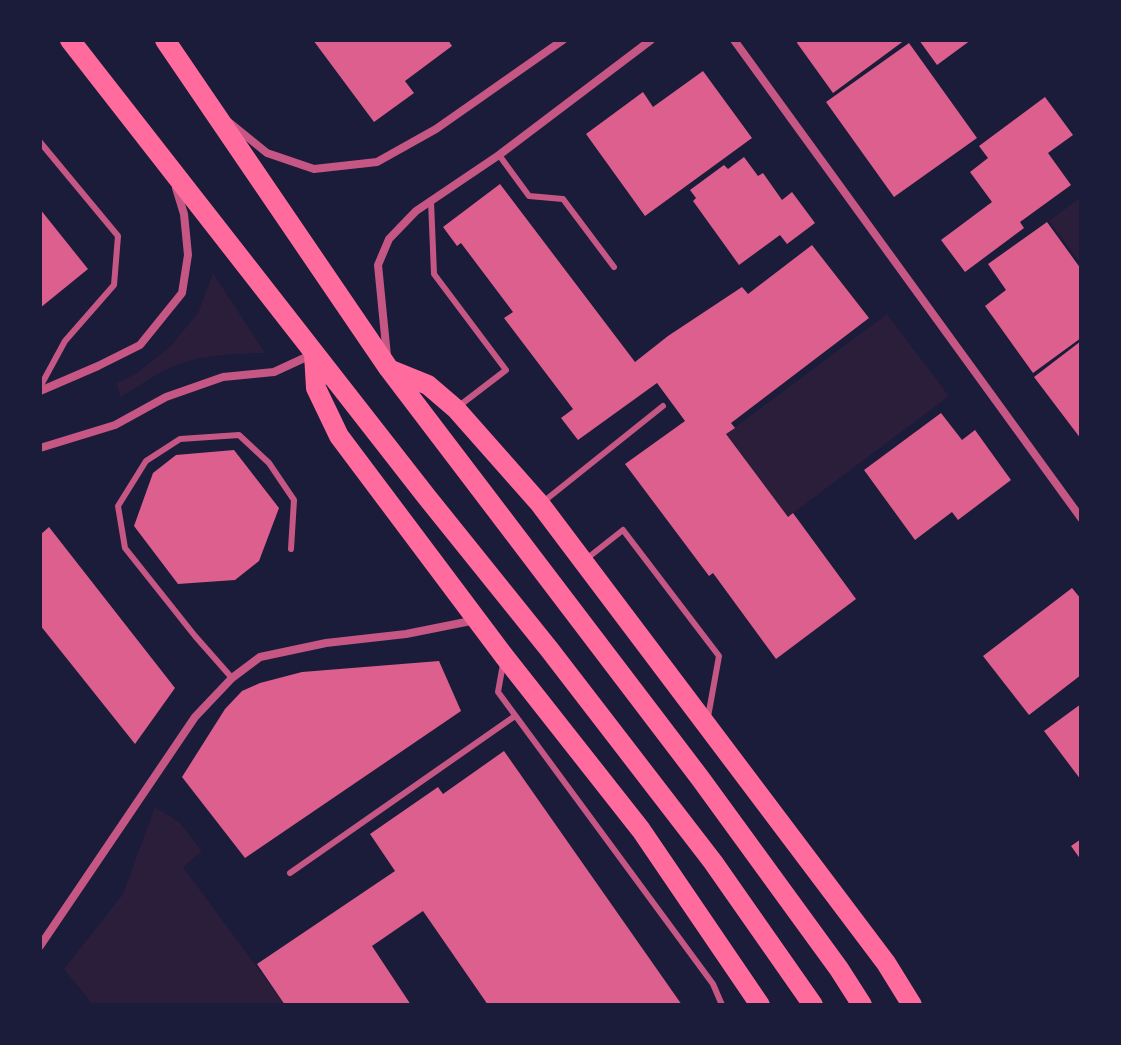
<!DOCTYPE html>
<style>
body{margin:0}
#map{position:relative;width:1121px;height:1045px;overflow:hidden;background:#1b1b3a;font-family:Commissioner,sans-serif}
canvas{display:block}
.frame{position:absolute;inset:0;border:42px solid #1b1b3a;pointer-events:none}
</style>
<div id="map">
<canvas width="1121" height="1045"></canvas>
<div class="frame"></div>
</div>
<script>
const ctx = document.querySelector('canvas').getContext('2d');
ctx.lineJoin = 'round';
function fill(path, color) {
  ctx.fillStyle = color;
  ctx.fill(path, 'evenodd');
}
function strokePath(path, color, width, dash) {
  ctx.strokeStyle = color;
  ctx.lineWidth = width;
  ctx.lineCap = dash ? 'butt' : 'round';
  ctx.setLineDash(dash || []);
  ctx.stroke(path);
}
fill(new Path2D(`
 M1081 197V264L1049 221Z
 M213 273 265 353C238 354 209 354 182 363 160 370 141 386 120 397L117 383 137 373 171 346 198 313Z
 M887 314 949 396 788 517 726 434Z
 M155 807 179 822 202 851 183 867 285 1005H93L64 969 123 894Z`), '#2a1e3b');
fill(new Path2D(`
 M313 40H448L452 46 405 81 414 93 374 122Z
 M798 40H905L833 93 797 43Z
 M919 40H971L937 65Z
 M909 43 977 138 894 197 826 102Z
 M703 71 752 138 645 216 586 134 643 92 653 107Z
 M1045 97 1073 135 1048 153 1071 185 1020 222 1024 228 965 272 941 240 992 202 970 172 988 158 979 146Z
 M744 157 758 176 763 173 782 200 792 192 815 223 787 244 780 235 739 265 693 201 696 198 690 190 724 165 728 169Z
 M500 184 635 362 668 336 742 287 748 294 812 245 869 318 731 423 735 428 726 434 788 517 793 513 856 599 776 659 713 573 709 576 625 464 685 421 657 383 578 440 561 418 573 409 504 318 513 312 461 243 457 246 443 227Z
 M40 209 88 269 40 308Z
 M1047 222 1081 269V338L1033 373 985 306 1006 290 988 264Z
 M1081 341V439L1034 377Z
 M941 413 962 440 975 430 1011 480 958 520 952 512 915 540 864 470Z
 M234 450 279 508 259 561 235 580 178 584 134 526 153 473 176 455Z
 M49 527 175 688 135 744 40 625V535Z
 M1072 588 1081 599V675L1029 715 983 656Z
 M439 661 461 711 245 858 182 777 225 709 242 691 260 683 302 672Z
 M1081 704V780L1044 731Z
 M504 751 682 1005H488L423 911 372 946 411 1005H285L257 964 395 871 370 834 438 787 443 794Z
 M1081 839V860L1071 846Z`), '#dd5f8e');
strokePath(new Path2D(`
 M40 142 118 236 114 285 65 341 40 387
 M499 155 529 196 563 199 614 267
 M431 201 434 274 506 370 459 406
 M543 502 663 406
 M585 560 623 530 719 656 708 717
 M503 664 498 692 713 984 722 1005
 M232 678 195 636 125 548 118 506 146 461 180 439 239 435 269 463 294 500 291 549
 M290 873 515 716`), '#c65784', 6);
strokePath(new Path2D(`
 M734 40 1081 518
 M230 123 267 153 314 169 377 162 436 129 563 40
 M387 356 378 265 389 239 416 211 499 155 651 40
 M40 391 98 366 140 345 182 293 188 255 184 214 176 188
 M40 448 115 425 166 397 223 377 274 372 313 354
 M40 946 195 717 232 678 260 657 326 643 406 634 476 620`), '#c65784', 8);
strokePath(new Path2D(`
 M70 40 426 496 549 649 713 862 813 1005
 M165 40 389 369 700 778 839 969 862 1005
 M314 354 316 388 339 436 504 656 641 830 760 1005
 M391 370 428 385 456 409 540 504 886 963 912 1005`), '#ff6b9d', 20);
</script>
